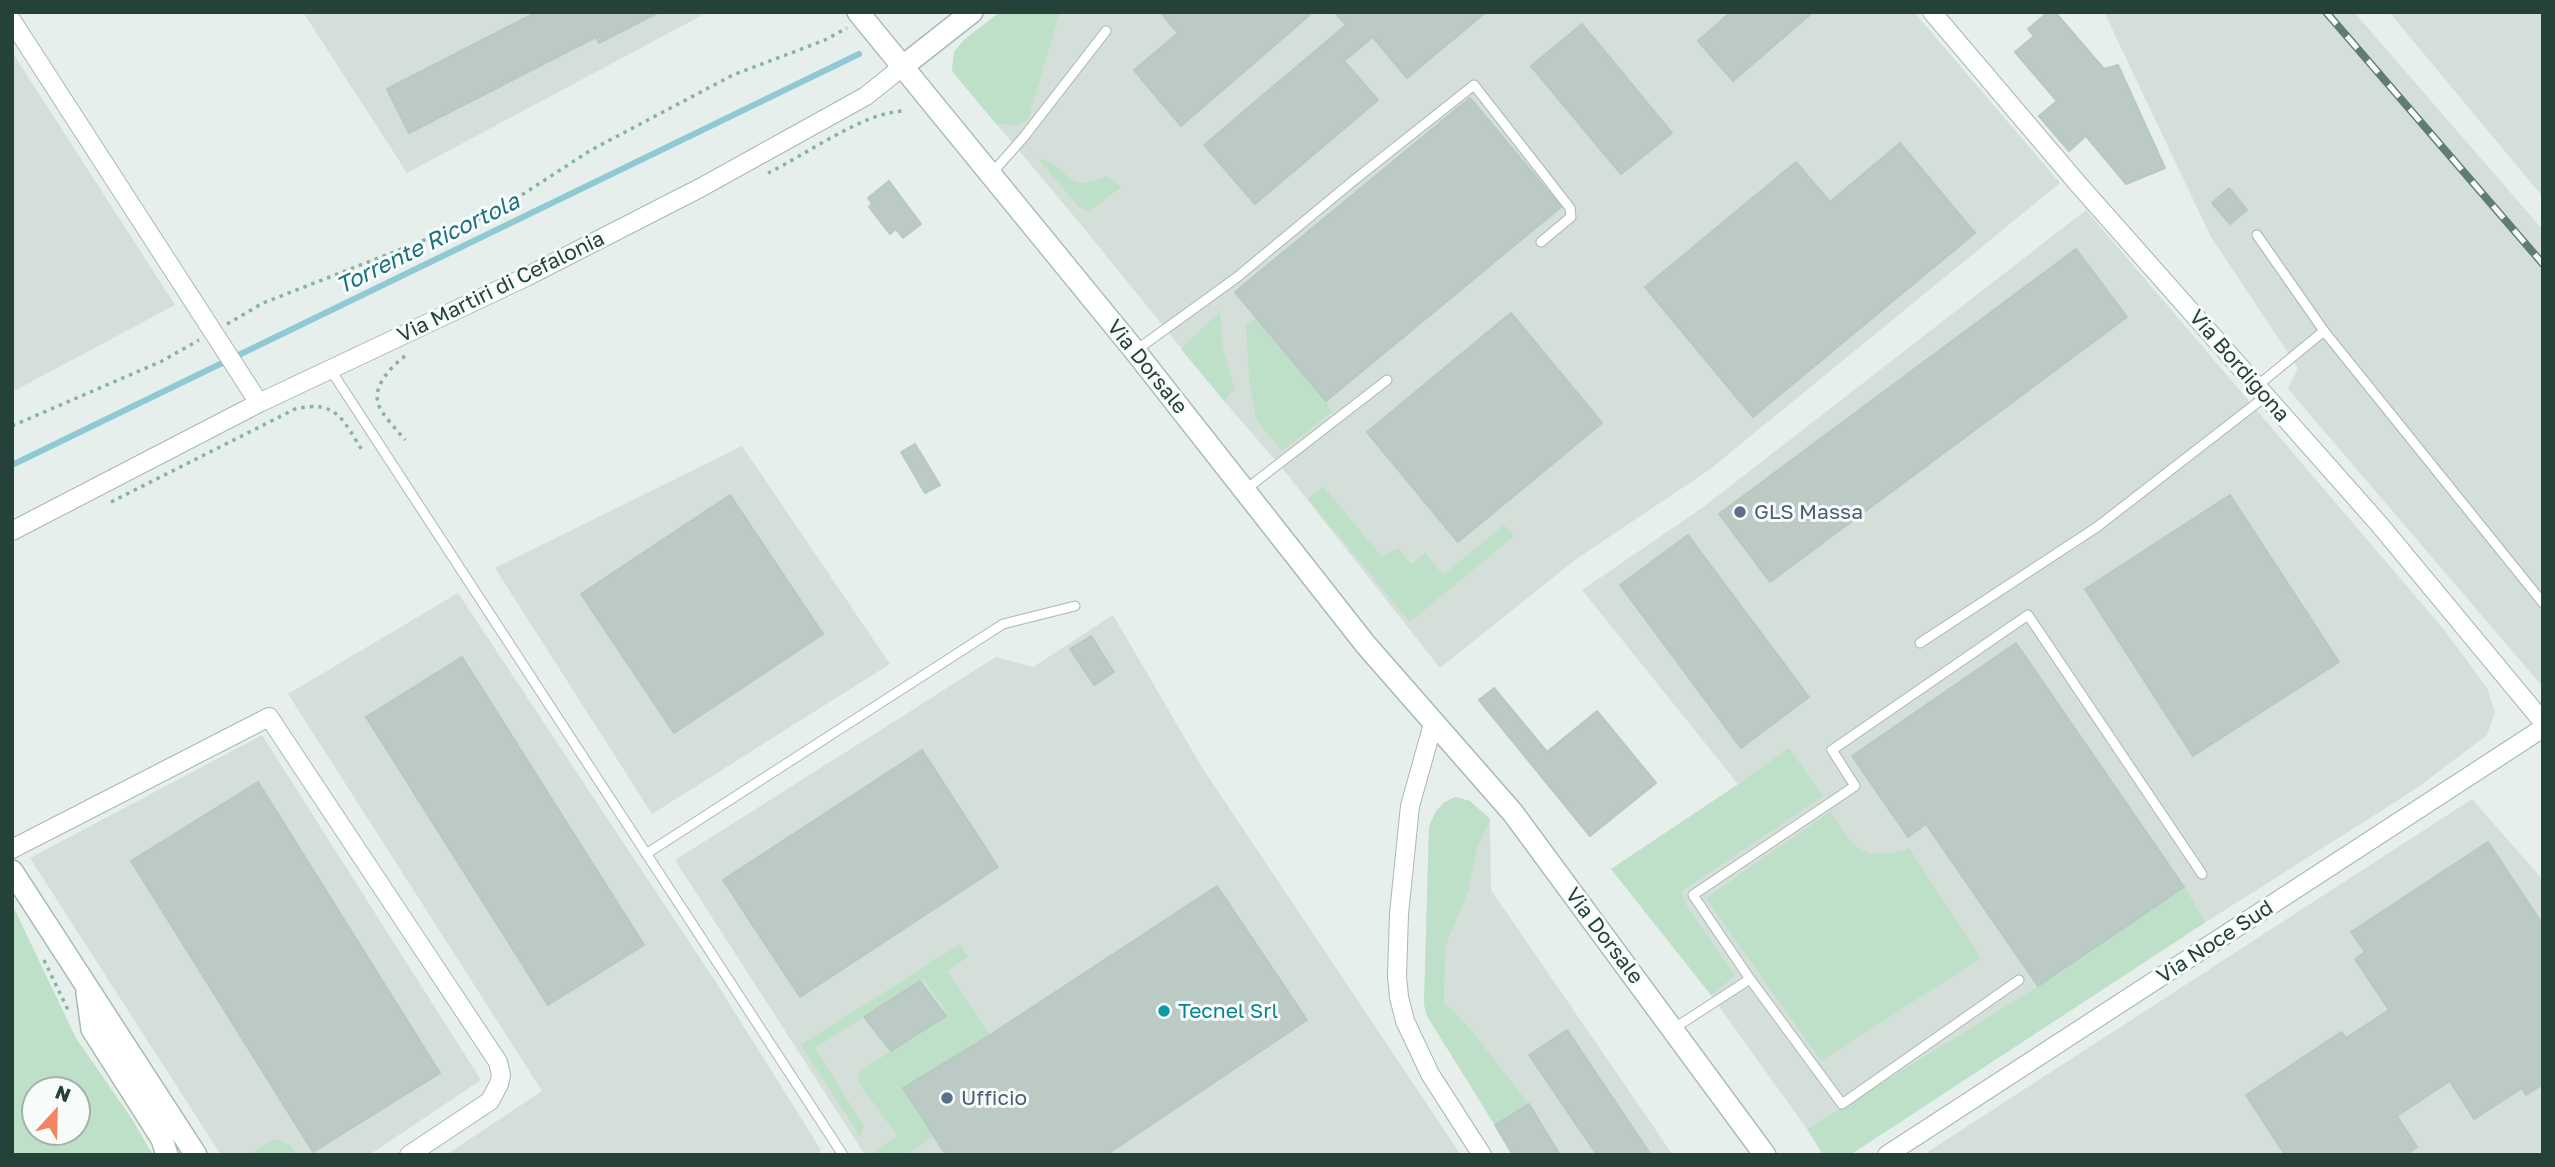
<!DOCTYPE html>
<style>
body{margin:0}
#map{position:relative;width:2555px;height:1167px;overflow:hidden;background:#e6efeb;font-family:"Golos Text",sans-serif}
canvas{display:block}
.frame{position:absolute;inset:0;border:14px solid #24423a;pointer-events:none}
.north{position:absolute;left:21px;top:1076px;width:70px;height:70px;box-sizing:border-box;background:#f7fbf9;border:2px solid #a3b1ad;border-radius:50%;rotate:22deg;font-size:19px;font-weight:700;line-height:28px;text-align:center;color:#24423a}
.north::after{content:'';display:block;margin:auto;width:24px;height:32px;background:#f4845f;clip-path:polygon(50% 0,100% 100%,50% 72%,0 100%)}
</style>
<div id="map">
<canvas width="2555" height="1167"></canvas>
<div class="frame"></div>
<div class="north">N</div>
</div>
<script>
const ctx = document.querySelector('canvas').getContext('2d');
ctx.lineJoin = 'round';
function fill(path, color) {
  ctx.fillStyle = color;
  ctx.fill(path, 'evenodd');
}
function strokePath(path, color, width, dash) {
  ctx.strokeStyle = color;
  ctx.lineWidth = width;
  ctx.lineCap = dash ? 'butt' : 'round';
  ctx.setLineDash(dash || []);
  ctx.stroke(path);
}
function drawText(font, color, halo, rows, align = 'center') {
  ctx.font = font + ' "Golos Text",sans-serif';
  ctx.lineWidth = 6;
  ctx.setLineDash([]);
  ctx.textBaseline = 'middle';
  ctx.strokeStyle = halo;
  ctx.fillStyle = color;
  for (const [text, x, y, turn = 0] of rows) {
    ctx.save();
    ctx.translate(x, y);
    ctx.rotate((+turn || 0) * Math.PI / 180);
    ctx.textAlign = isNaN(turn) ? turn : align;
    if (halo) ctx.strokeText(text, 0, 0);
    ctx.fillText(text, 0, 0);
    ctx.restore();
  }
}
fill(new Path2D(`
 M303 12H708L407 173Z
 M1000 12H1914L2060 183 1709 470 1575 560 1440 668 1283 469 1224 401 1078 221 952 71 954 52 965 39Z
 M2104 12H2354L2543 230V687L2288 389 2298 368 2211 237Z
 M2389 12H2543V197Z
 M12 52 175 305 12 392Z
 M2086 210 2445 631 2487 688 2495 712 2487 735 2414 790 2206 922 2183 887 2038 986 1807 1129 1711 995 1611 869 1738 784 1582 590 1702 508Z
 M742 446 890 664 652 814 495 568Z
 M458 593 717 984 821 1150 816 1155H446L542 1091 288 694Z
 M1113 615 1203 769 1461 1155H865L675 860 996 657 1033 667Z
 M262 735 481 1080 369 1155H221L30 858Z
 M1455 797 1470 801 1490 819 1491 890 1673 1155H1513L1427 1016 1424 1004 1429 827 1435 812 1444 802Z
 M2472 799 2543 880V1155H1923Z`), '#d4dfda');
fill(new Path2D(`
 M1000 12H1060L1028 120 1018 125 996 124 952 71 954 52 965 39Z
 M1037 158C1071 164 1063 196 1107 176L1121 187 1089 212 1078 206Z
 M1220 311 1223 349 1235 389 1224 401 1181 349Z
 M1256 317 1326 401 1332 412 1282 451 1256 420 1249 381 1246 326Z
 M1323 486 1382 557 1398 548 1411 564 1425 553 1443 575 1504 525 1514 536 1410 622 1308 499Z
 M1789 748 1823 796 1682 891 1686 905 1735 976 1711 995 1611 869 1739 784Z
 M1455 797 1470 801 1490 819 1477 849 1468 891 1445 947 1444 1002 1471 1030 1529 1104 1495 1125 1427 1016 1424 1004 1429 827C1435 812 1440 804 1455 797Z
 M1831 811C1852 848 1865 864 1909 848L1981 958 1821 1061 1706 898Z
 M2184 887 2206 922 1850 1155H1823L1807 1129 2038 986Z
 M12 904 76 1038 132 1119 153 1155H12ZM77 1090V1132H35V1090Z
 M960 944 968 957 947 971 990 1035 903 1088 934 1136 906 1155H870L897 1136 858 1081 859 1072 948 1014 923 979 815 1048 864 1126 860 1136 801 1045Z
 M278 1139 291 1146 297 1155H249L268 1142Z`), '#bfe0c8');
strokePath(new Path2D(`
 M12 465 859 54`), '#8ec9d4', 6);
const building = new Path2D(`
 M537 12H659L599 43 596 37 409 133 387 89Z
 M1160 12H1313L1181 126 1134 70 1178 33Z
 M1335 12H1486L1407 78 1373 37 1344 61 1378 100 1255 204 1204 145 1346 25Z
 M1731 12H1813L1733 81 1698 41Z
 M2048 12H2055L2104 69 2118 65 2165 168 2126 184 2086 136 2069 151 2039 116 2057 101 2015 52 2034 36 2028 29Z
 M1582 24 1672 133 1621 174 1531 66Z
 M1470 98 1561 207 1326 401 1235 292Z
 M1900 143 1975 233 1753 417 1645 287 1796 162 1830 202Z
 M889 181 921 224 903 238 896 229 890 234 869 207 872 204 868 198Z
 M2229 188 2247 210 2230 224 2212 203Z
 M2076 249 2127 317 1770 582 1719 514Z
 M1511 313 1602 423 1458 542 1367 432Z
 M915 444 940 485 925 493 901 452Z
 M730 495 823 634 674 733 581 594Z
 M2230 495 2339 662 2193 756 2085 589Z
 M1688 535 1809 697 1741 748 1620 585Z
 M1091 636 1114 672 1094 685 1070 649Z
 M2016 643 2184 887 2038 986 1926 824 1908 837 1852 756Z
 M462 657 644 945 548 1005 366 717Z
 M1494 688 1547 752 1597 711 1656 783 1590 836 1479 700Z
 M922 750 998 867 800 997 723 880Z
 M258 782 440 1073 313 1152 131 861Z
 M2488 842 2543 925V1084L2526 1095 2522 1088 2474 1119 2450 1081 2397 1116 2417 1147 2406 1155H2285L2246 1095 2341 1032 2346 1038 2389 1010 2355 959 2365 952 2351 932Z
 M1217 886 1307 1020 1106 1155H946L903 1088 990 1035Z
 M920 981 946 1016 891 1051 864 1017Z
 M1567 1030 1651 1155H1597L1529 1055Z
 M1529 1104 1560 1155H1513L1495 1125Z`);
fill(building, '#bbcac4');
strokePath(building, '#b8c9c2', 2);
const lane = new Path2D(`
 M992 173 1023 138 1106 31
 M2257 235 2324 331 2543 603
 M1135 351 1236 278 1353 181 1474 85 1570 208 1571 217 1541 242
 M330 369 843 1155
 M2257 386 2324 331
 M1245 490 1387 380
 M1920 643 2097 527 2266 396
 M646 854 1003 624 1075 606
 M1750 979 1693 895 1855 786 1832 750 2028 615 2202 874
 M1673 1029 1750 979 1842 1104 2019 980`);
const street = new Path2D(`
 M1932 12 2079 185 2379 524 2543 722
 M12 21 259 403
 M12 531 259 403 526 277 700 188 866 96 902 67
 M1433 724 1410 806 1399 914 1397 976 1399 997 1405 1021 1430 1074 1482 1155
 M12 849 269 717 498 1062 501 1075 499 1084 490 1101 409 1155
 M1887 1155 2543 728`);
const secondary = new Path2D(`
 M858 12 1135 351 1366 645 1513 813 1765 1155
 M902 67 972 12
 M12 871 196 1155
 M87 993 92 1029 162 1139 167 1155`);
strokePath(lane, '#a8b8b2', 11);
strokePath(street, '#a8b8b2', 20);
strokePath(secondary, '#a4bbb3', 24);
strokePath(new Path2D(`
 M768 173C806 155 863 112 904 111
 M227 324 263 303 494 213 591 150 733 75 825 40 847 28
 M405 356C392 366 373 385 378 403 380 413 399 432 405 440
 M12 426 162 361 199 340
 M111 502 295 409C338 399 343 421 364 453
 M44 960 68 1010`), '#86b3a5', 3.5, [3.5, 5]);
strokePath(lane, '#fff', 9);
strokePath(street, '#fff', 18);
strokePath(secondary, '#fff', 21);
const rail = new Path2D(`
 M2326 12 2543 264`);
strokePath(rail, '#5f7d75', 8);
strokePath(rail, '#f7fbf9', 5, [16]);
for (const [x, y, r, color] of [
 [1740,512,7,"#5c6f8a"],
 [1164,1011,7,"#0f9aa8"],
 [947,1098,7,"#5c6f8a"]
]) {
  const dot = new Path2D();
  dot.arc(x, y, r, 0, 2 * Math.PI);
  ctx.fillStyle = color;
  ctx.fill(dot);
  strokePath(dot, '#f7fbf9', 2.5);
}
drawText('21px', '#24423a', '#f7fbf9', [
 ["Via Martiri di Cefalonia",501,287,-26],
 ["Via Bordigona",2239,366,49],
 ["Via Dorsale",1147,367,51],
 ["Via Dorsale",1604,936,53],
 ["Via Noce Sud",2215,942,-33]
]);
drawText('21px', '#4e5e75', '#f7fbf9', [
 ["GLS Massa",1754,512],
 ["Ufficio",961,1098]
], 'left');
drawText('21px', '#0d838f', '#f7fbf9', [
 ["Tecnel Srl",1178,1011]
], 'left');
drawText('italic 23px', '#1c6f80', '#f7fbf9', [
 ["Torrente Ricortola",428,244,-26]
]);
</script>
